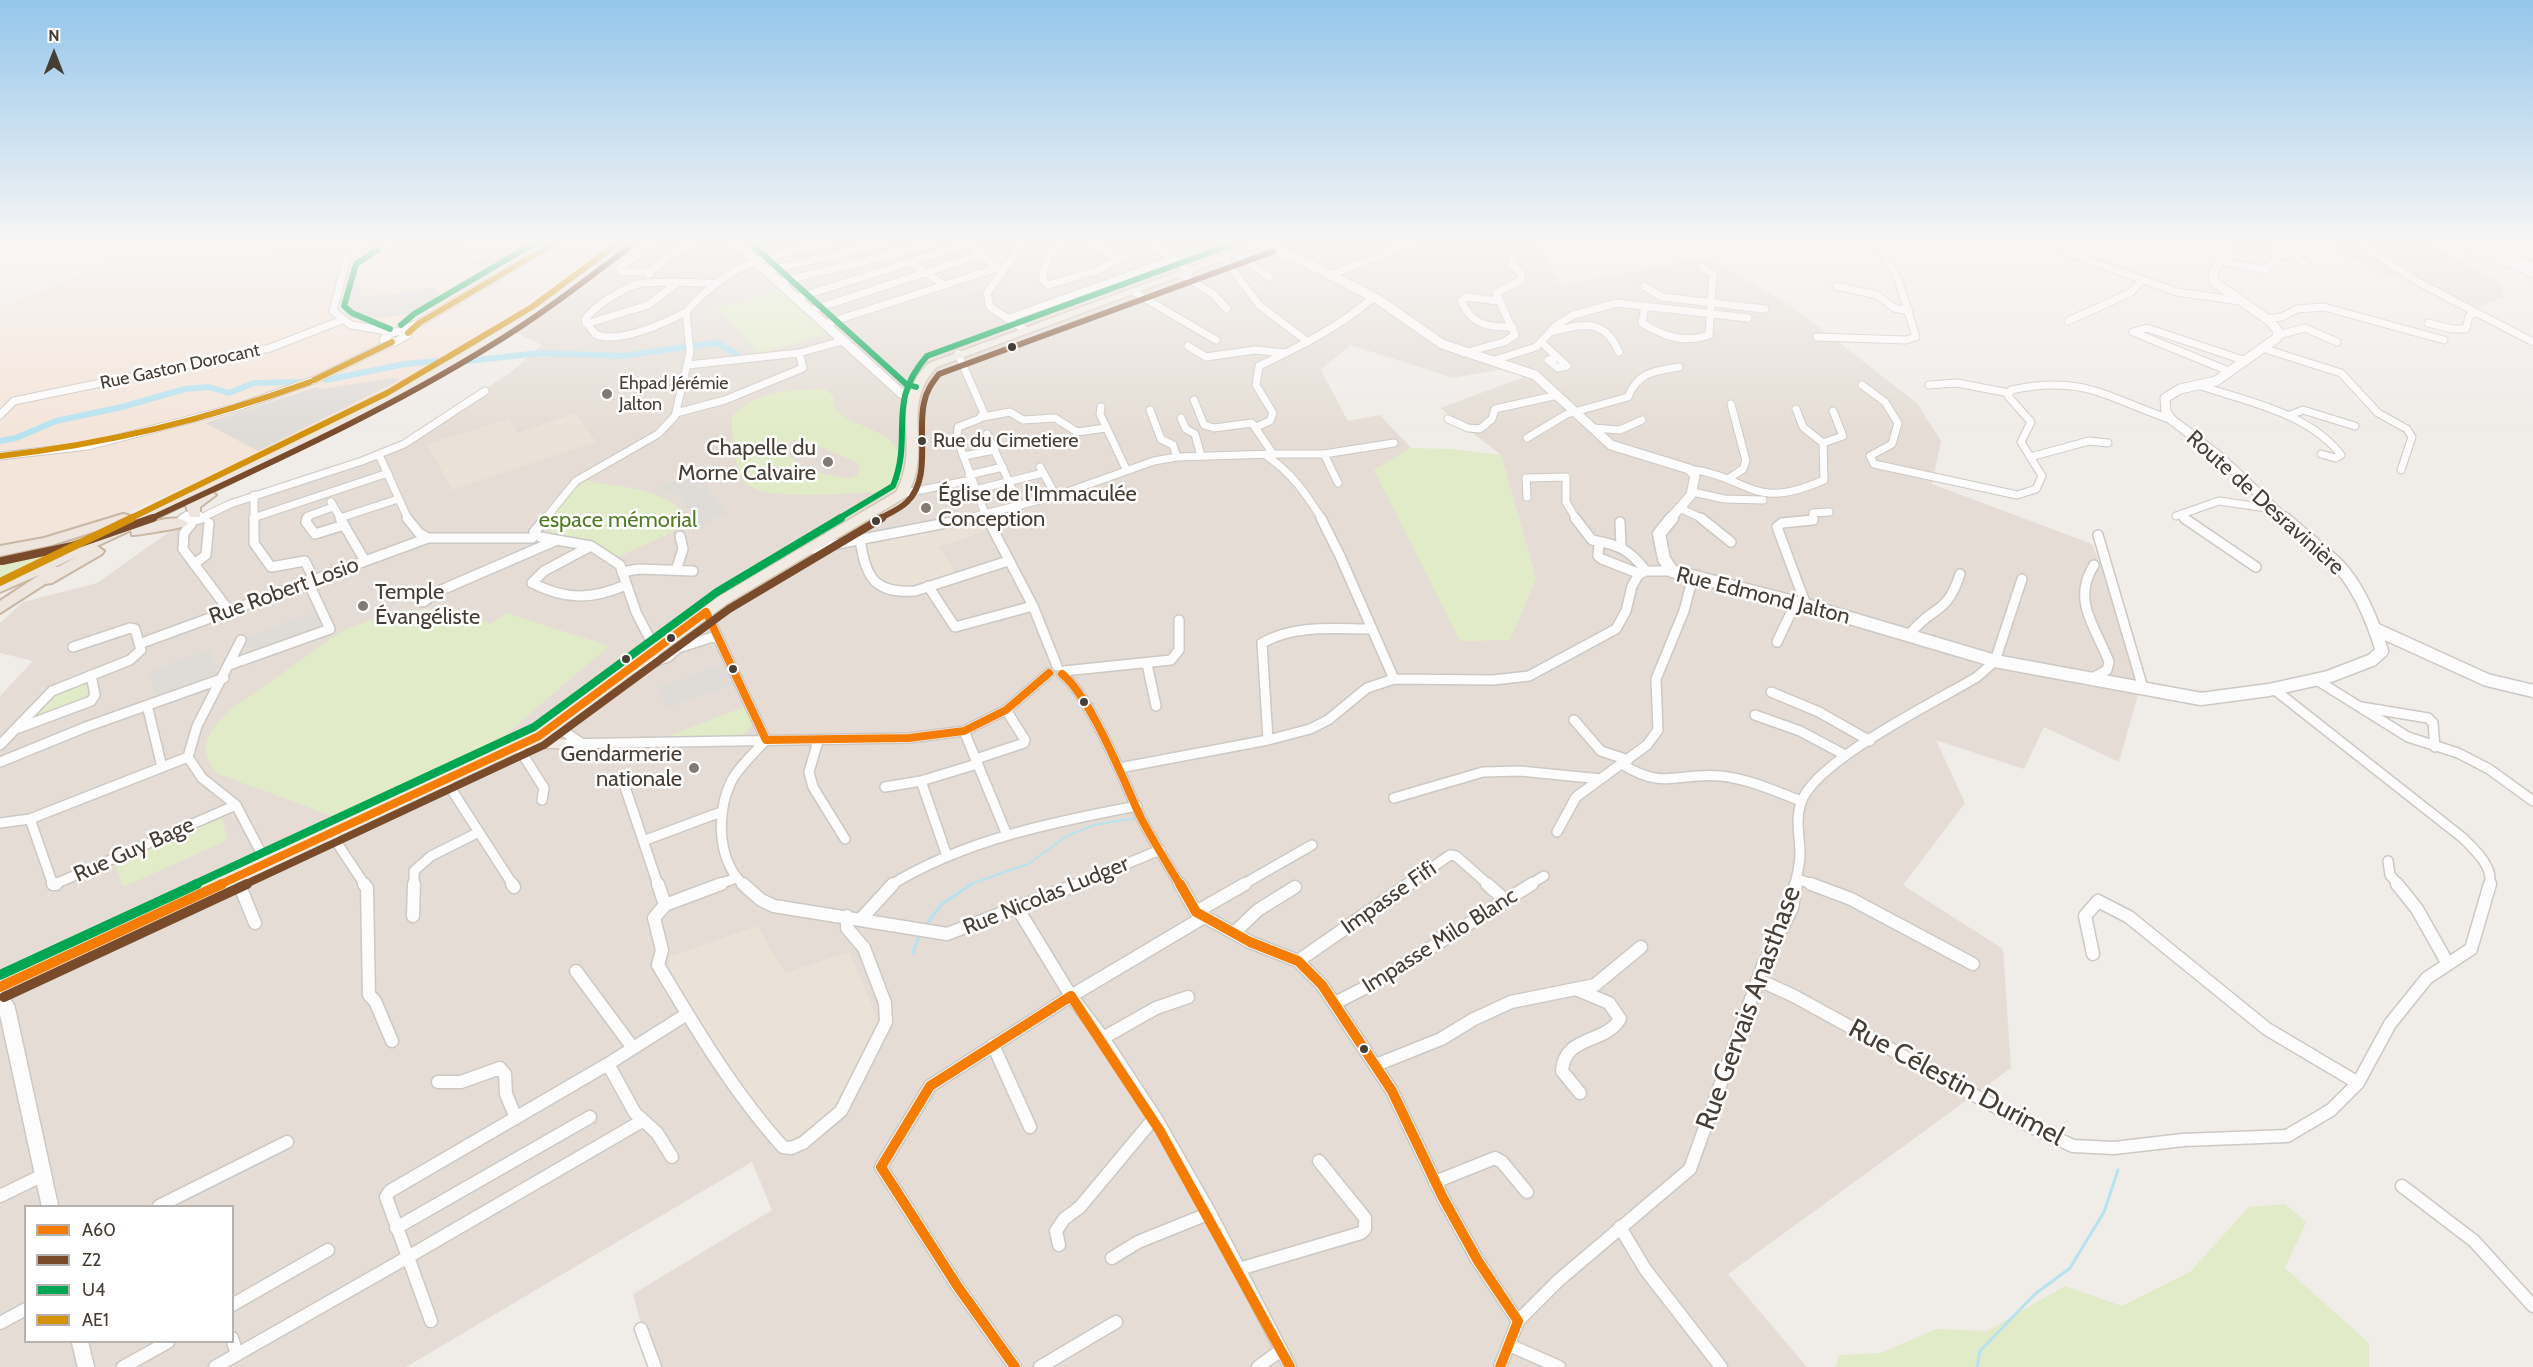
<!DOCTYPE html>
<meta charset="utf-8">
<style>
body{margin:0}
#map{position:relative;width:2533px;height:1367px;overflow:hidden;background:#f0ece8;font-family:Cabin,sans-serif}
canvas{display:block}
.legend{position:absolute;left:24px;top:1205px;width:210px;height:138px;box-sizing:border-box;background:#fff;border:2px solid #b5b1ae;margin:0;padding:8px 10px;list-style:none;font-size:18px;color:#463d34}
.legend li{display:flex;align-items:center;gap:12px;height:30px}
.legend b{width:30px;border:2px solid #b5b1ae}
.north{position:absolute;left:24px;top:24px;width:60px;height:60px;-webkit-text-stroke:4px #fff;paint-order:stroke;rotate:0deg;font-size:16px;font-weight:700;line-height:24px;text-align:center;color:#463d34}
.north::after{content:'';display:block;margin:auto;width:21px;height:27px;background:#463d34;clip-path:polygon(50% 0,100% 100%,50% 72%,0 100%)}
</style>
<div id="map">
<canvas width="2533" height="1367"></canvas>
<ul class="legend">
<li><b style="height:8px;background:#f67d03"></b>A60</li>
<li><b style="height:8px;background:#7a4b2a"></b>Z2</li>
<li><b style="height:8px;background:#00a651"></b>U4</li>
<li><b style="height:8px;background:#d4910a"></b>AE1</li>
</ul>
<div class="north">N</div>
</div>
<script>
const ctx = document.querySelector('canvas').getContext('2d');
ctx.lineJoin = 'round';
function fill(path, color) {
  ctx.fillStyle = color;
  ctx.fill(path, 'evenodd');
}
function strokePath(path, color, width, dash) {
  ctx.strokeStyle = color;
  ctx.lineWidth = width;
  ctx.lineCap = dash ? 'butt' : 'round';
  ctx.setLineDash(dash || []);
  ctx.stroke(path);
}
function drawText(font, color, halo, rows, align = 'center') {
  ctx.font = font + ' Cabin,sans-serif';
  ctx.lineWidth = 5;
  ctx.setLineDash([]);
  ctx.textBaseline = 'middle';
  ctx.strokeStyle = halo;
  ctx.fillStyle = color;
  for (const [text, x, y, turn = 0] of rows) {
    ctx.save();
    ctx.translate(x, y);
    ctx.rotate((+turn || 0) * Math.PI / 180);
    ctx.textAlign = isNaN(turn) ? turn : align;
    if (halo) ctx.strokeText(text, 0, 0);
    ctx.fillText(text, 0, 0);
    ctx.restore();
  }
}
fill(new Path2D(`
 M654 241H1530L1539 243 1560 285 1707 258 1792 306 1917 403 1941 441 1932 484 2092 544 2143 677 2119 762 2044 727 2024 769 1936 740 1965 803 1903 885 2003 949 2011 1068 1728 1274 1807 1367H652L633 1294 772 1210 752 1162 406 1367H0V696L33 661 0 653V623L23 602 97 583 169 532 195 523 239 502 387 453 511 372 542 345 515 332ZM1350 345 1453 378 1504 369 1524 377 1440 408 1501 455 1536 579 1375 470 1411 448 1380 415 1348 421 1321 370ZM26 1206H232V1342H26Z
 M2224 241H2271L2268 257 2221 246Z
 M2307 241H2425L2502 285 2504 297 2467 311 2401 275 2383 276 2335 247Z`), '#e5ddd5');
fill(new Path2D(`
 M293 241H617L490 329 377 395 215 474 121 515 51 538 0 547V307L130 255 245 260Z`), '#f4e5da');
fill(new Path2D(`
 M984 241H1012L1015 247 1004 267H1000L973 243Z
 M576 413 596 442 452 490 427 444 509 419 518 433Z
 M985 515 991 529 939 547 958 576 907 592 872 578 860 540Z
 M757 926 785 973 849 952 881 1027 839 1107 788 1143 749 1095 667 972 670 957Z`), '#ebe2d7');
fill(new Path2D(`
 M784 288 833 332 759 354 718 308Z
 M824 389 834 396 833 407C852 429 885 427 896 448 900 456 903 466 906 475L895 492C861 490 771 504 747 484 733 471 732 434 732 416 759 390 788 390 824 389ZM794 440H803L857 462 860 470 856 476 848 479C829 474 787 470 786 445Z
 M1411 448 1451 449 1501 455 1536 579 1510 640 1460 641 1374 470Z
 M584 480C616 487 659 487 682 512L681 528 618 557 587 542 555 536 550 530 551 516Z
 M105 528 104 529 0 580V554Z
 M444 608 466 611 490 624 507 613 609 646 502 738 509 742 346 821 216 773C195 743 210 730 233 708L342 631 393 612Z
 M88 680 92 696 31 721 30 718 50 694Z
 M746 706 753 724 742 736 661 739Z
 M220 814 228 840 123 887 114 861Z
 M2285 1204 2306 1222 2285 1268 2369 1343V1367H1836L1839 1355 1881 1353 1936 1329 1987 1331 2065 1286 2122 1306 2190 1272 2249 1207Z`), '#e2ebc7');
fill(new Path2D(`
 M392 241H468L441 256 386 244Z
 M508 249 524 252 465 290 452 294 451 289 493 269 473 264 487 256 495 257Z
 M361 282 359 296 394 294 435 287 441 303 421 313 362 320 350 317 342 309 348 284Z
 M981 292 979 301H975L978 302 969 313 949 309 965 295Z
 M393 378 400 380 258 451 205 423 317 387 321 389Z
 M694 472 727 513 694 529 690 511 678 495 659 489V486Z
 M318 611 326 629 251 655 245 637Z
 M211 649 217 670 211 676 155 696 149 671Z
 M726 663 736 684 667 708 657 688Z`), '#dfdcd8');
strokePath(new Path2D(`
 M968 885 1028 864 1067 836 1094 825 1135 818`), '#b7e2f0', 2);
strokePath(new Path2D(`
 M925 926 942 904 972 884
 M913 953 920 933
 M1977 1367 1980 1351 2035 1294 2070 1268 2104 1212 2118 1170`), '#b7e2f0', 3);
strokePath(new Path2D(`
 M694 346 717 343 737 354
 M460 362 539 353 623 356 685 347
 M326 380 405 364 437 361
 M0 441 16 438 56 421 122 407 185 389 209 387 229 393 254 383 300 382`), '#b7e2f0', 6);
const minorFar2 = new Path2D(`
 M371 241 347 258 333 311 351 325 393 332
 M1024 241 987 293 990 307 1025 330
 M1064 241C1051 250 1043 264 1043 280L1048 285 1097 271 1120 258 1083 241
 M1148 241 1190 271
 M2043 241 2071 254 2177 292 2240 301
 M2350 241H2393
 M2438 241 2488 254 2533 274
 M2360 243 2416 281 2533 342
 M1236 253 1269 277
 M2499 255 2533 266
 M1224 258 1259 305 1308 342
 M2220 261 2265 270 2277 256 2291 254 2307 265
 M911 262 945 286
 M766 271 895 241
 M650 272H622L619 268 657 241
 M1181 274 1213 294 1227 309
 M648 275 656 266 694 241
 M1330 275 1418 241
 M779 282 947 241
 M1644 286 1662 297 1765 309
 M1836 286 1877 295 1894 308 1909 311
 M1134 292 1216 340
 M796 298 965 245 977 250 1002 274
 M1498 301 1467 297 1461 301C1473 326 1487 327 1513 327
 M1645 306 1642 323C1664 336 1683 344 1709 335L1713 274 1702 267
 M809 311 982 254
 M686 312C665 323 617 345 595 334L585 320C592 307 627 285 643 283 666 281 690 283 713 283
 M1007 319 1174 259
 M2267 319 2282 317 2297 309 2324 307 2444 340
 M2068 321 2130 293 2142 280
 M2428 323 2452 329H2466L2469 316 2476 313
 M586 324 648 305 676 284
 M825 324 997 268
 M399 331 419 323 558 241
 M399 331 408 335 395 342 383 340 387 335Z
 M1551 332C1582 324 1604 317 1619 352
 M2278 335 2305 328 2337 342
 M1817 337 1906 340 1916 337 1898 279 1877 241
 M1541 342 1567 366 1558 368 1548 360 1557 357
 M1188 346 1206 357 1255 350 1286 353
 M2262 348 2341 373 2378 413 2407 429 2412 437 2401 470
 M1464 353 1504 342 1515 335 1496 293 1522 280 1521 273 1511 265 1516 256
 M958 354 984 413 979 419 958 427 957 439 987 519
 M1495 360 1536 347 1557 325 1573 315 1617 303 1748 318
 M688 365 799 353 842 341
 M2231 372 2133 332 2147 328 2246 361
 M1862 385 1885 402 1898 423 1892 444 1870 456 1874 464 2017 495 2036 489 2042 476 2021 442 2031 422 2008 396 2011 390C2082 374 2108 398 2172 420
 M1929 385 1957 383 2009 393
 M2201 386C2249 402 2309 413 2341 455L2335 458 2321 454
 M1101 407 1100 414 1126 469
 M1796 409 1803 427 1823 443 1843 436 1833 411
 M1150 410 1161 439 1173 445 1177 457
 M676 413 725 400 803 368 799 353
 M0 415 14 401 270 348 342 320
 M2288 416 2303 410 2355 426
 M983 417 1010 412 1023 420 1055 418 1077 432 1106 428
 M1181 418 1186 429 1195 434 1201 456
 M1448 419 1468 428 1480 429 1492 419 1495 409 1558 395
 M1256 427 1270 421 1273 413 1256 385 1259 366C1301 346 1339 327 1374 297
 M1592 428 1620 430 1642 420
 M987 434 1020 506
 M1527 438 1567 414 1628 397C1638 372 1654 371 1679 367
 M1273 454H1324L1394 443
 M1324 454 1338 483
 M0 456 88 446 238 407 314 380 392 342
 M377 456 380 457 408 519
 M963 456 995 450
 M1267 456C1292 473 1306 494 1322 519
 M2030 457 2089 441 2108 443
 M1040 467 1056 496
 M1689 469C1752 477 1751 512 1824 480L1823 443
 M969 475 1003 467
 M1728 479 1743 469 1746 461 1731 404
 M975 490 1043 473
 M1693 492 1724 499 1763 500
 M901 494 971 480
 M254 495V519
 M1527 497 1526 478 1566 477V502L1576 519
 M331 502 341 519
 M1682 509 1703 519
 M2176 516 2219 501 2274 509
 M2182 516 2186 519
 M253 518 388 473
 M340 518 398 499
 M183 519 187 515H199V519
 M199 519 230 504 362 461 404 444 485 391
 M307 519 308 516 333 507
 M545 519 576 481 658 434 675 416 690 352 686 312C732 259 774 255 839 241
 M964 519 1056 496 1154 461 1177 457 1273 454 1252 423 1214 428 1204 425 1194 400
 M1813 519V513L1829 512`);
const minorFar1 = new Path2D(`
 M184 518 180 522 199 519
 M254 518V543L271 567 305 561 314 580
 M307 518 306 522 315 534 344 525
 M340 518 365 561
 M407 518 419 533 428 538H532
 M987 518 1033 606 1057 666
 M1321 518 1340 556 1394 679
 M1575 518 1592 540C1619 545 1629 549 1646 571
 M1701 518 1731 542
 M2184 518 2256 567
 M199 519 202 518
 M1620 522 1621 547
 M192 523 184 533 183 549 230 612
 M534 532 546 518
 M2098 535 2143 688
 M540 537 591 546 620 565 636 612 655 649
 M860 540C866 576 873 594 915 591L1008 561
 M1599 543 1598 556 1602 559 1640 574
 M591 546 544 571 532 583C566 600 591 600 626 585
 M811 549 972 518
 M194 564 206 555 209 523
 M676 570 683 549 680 536
 M622 572 639 569 693 571
 M928 586 955 627 1033 606
 M423 602 439 591 557 540
 M1806 605 1777 527 1782 523 1813 520V518
 M706 612 766 740
 M1910 634C1931 606 1947 616 1960 574
 M241 640 197 726 188 757 202 778 236 805 267 864
 M1777 642 1796 602
 M139 644 428 538
 M232 664 330 629 308 582
 M1147 664 1156 706
 M636 668 668 657 678 648 716 636
 M1064 671 1171 660 1179 650V620
 M1062 674C1091 697 1124 782 1141 818 1153 841 1167 863 1180 885
 M2092 678 2107 670 2109 662C2096 627 2071 601 2094 565
 M2315 679 2408 737 2458 753 2489 769 2533 801
 M2275 690 2463 838C2474 849 2495 868 2489 885
 M1771 692 1819 712 1870 741
 M147 705 162 767
 M2361 707 2428 718 2433 723 2435 747
 M1755 715 1800 731 1845 755
 M1574 720 1601 751 1628 760
 M556 726 581 743
 M19 728 91 701 95 695 91 675
 M964 731 1007 835
 M546 732 551 740 559 744 909 738 964 731 1006 710 1049 673
 M1268 740 1262 643C1295 624 1335 629 1372 629
 M818 741 809 772 813 787 845 839
 M0 745 52 691 130 660 141 650 135 629 130 628 73 647
 M518 747 544 788 542 800
 M976 759 1024 743 1025 740 1006 710
 M0 762 86 727 224 678
 M1622 764C1664 791 1678 772 1721 776 1749 779 1775 791 1801 801
 M1119 768 1268 740 1310 729 1328 720 1367 688 1394 679 1493 680 1529 676 1616 629 1626 611 1632 586 1639 574 1646 571H1672
 M446 781 513 885
 M921 781 947 856
 M625 787 658 885
 M885 787 921 781 977 764
 M1394 798 1483 772 1520 771 1601 779
 M30 819 53 885 236 805
 M0 823 30 819 188 757
 M1557 832 1576 797 1647 745 1658 730 1656 679 1684 611 1693 576
 M331 834 365 885
 M643 841 721 812
 M2388 861 2390 875 2399 885
 M237 878 240 885
 M1798 879 1814 885
 M414 885V871L431 856 479 832
 M717 885 736 878
 M744 885C716 861 715 806 735 775 743 763 756 751 766 740
 M891 885C964 840 1053 822 1137 806
 M1075 885 1160 850
 M1242 885 1312 845
 M1407 885 1450 855 1456 856 1489 885
 M1529 885 1544 876
 M1795 885C1797 875 1800 864 1800 854 1800 837 1795 820 1801 803 1814 761 1937 701 1977 677L1995 661 2022 579`);
const minor = new Path2D(`
 M53 884H56
 M239 884 255 923
 M364 884 367 888 369 995 375 1001 392 1041
 M512 884 514 887
 M658 884 665 905 721 884
 M743 884 761 900 774 906 947 934 1079 884
 M1180 884 1196 912 1250 942 1298 961 1322 985 1392 1091 1443 1198 1478 1261 1518 1321 1500 1367
 M1487 884 1505 900
 M1811 884 1851 899 1973 964
 M2397 884 2417 909 2448 964
 M665 905 654 918 662 950 658 965C695 1027 734 1093 783 1147L791 1148 803 1143 841 1111 886 1022 885 1003 864 948 847 928V916
 M1018 909 1071 996 1103 1038 1155 1117 1210 1213 1290 1367
 M1196 912 1245 884
 M413 916 414 884
 M861 919 893 884
 M1234 933 1258 910 1295 887
 M2093 954 2085 916 2098 901 2129 917 2267 1029 2358 1083
 M1298 961 1409 884
 M576 971 633 1048
 M1759 980 1794 996 2034 1128 2073 1146 2114 1148 2183 1140 2287 1136 2331 1110 2358 1083 2390 1024 2427 978 2471 949 2490 884
 M1578 990 1609 1003 1620 1019C1605 1044 1564 1035 1562 1071L1580 1093
 M1335 1003 1378 981 1532 884
 M1103 1038 1156 1008 1188 997
 M993 1045 1030 1127
 M608 1064 635 1113 657 1133 672 1157
 M1376 1065 1441 1039 1474 1019 1511 1002 1595 985 1641 947
 M438 1082H461L500 1068 505 1074 506 1094 516 1118
 M1435 1182 1495 1158 1502 1162 1527 1192
 M2402 1186 2474 1241 2533 1306
 M0 1196 43 1175
 M159 1206 287 1142
 M1620 1227 1645 1269 1721 1367
 M396 1228 590 1117
 M1059 1245 1056 1231 1064 1219 1080 1207 1155 1117
 M1112 1258 1138 1242 1210 1213
 M1239 1269 1361 1233 1365 1229V1218L1319 1161
 M232 1305 328 1250
 M431 1321 408 1257 642 1121
 M1518 1321 1559 1280 1690 1169 1764 963 1792 908 1796 884
 M0 1323 26 1309
 M641 1329 655 1367
 M232 1338 237 1355
 M1509 1345 1559 1367
 M123 1367 168 1342
 M215 1367 408 1257 386 1197 390 1191 608 1064 687 1014
 M1015 1367 958 1287 881 1167 930 1086 1071 996 1204 917
 M1040 1367 1116 1322
 M1258 1367 1281 1350`);
const tertiaryFar2 = new Path2D(`
 M733 241 901 393 912 397
 M1252 241 1302 260 1379 300 1442 344 1535 375 1611 445 1689 469 1695 476 1691 495 1670 519
 M2232 241 2213 273 2214 282 2270 321 2278 331 2277 338 2216 381 2180 389 2165 398 2166 412 2172 420 2220 457 2285 519`);
const tertiaryFar1 = new Path2D(`
 M1672 518 1659 534 1664 559 1672 571 1806 605 1995 661 2201 699 2269 690 2328 677 2372 660 2382 651C2373 622 2359 586 2337 564 2320 548 2301 533 2284 518
 M2375 629 2487 680 2533 691`);
const tertiary = new Path2D(`
 M0 997 7 1009 50 1206
 M80 1342 86 1367`);
const primary = new Path2D(`
 M1262 241H1275L937 367C898 406 935 451 906 497L728 603 547 738 565 740 567 744 565 748H527L0 995V979L533 732 718 597 896 492C923 443 885 406 929 363Z`);
const trunk = new Path2D(`
 M628 241H640L511 334 400 399 212 492 216 495 200 507V517H190L186 506 188 503 140 526C152 522 178 513 188 523L186 526C179 528 135 536 132 535L131 530 97 546 104 551 102 554 52 583 45 584 0 613V601L39 575 0 592V581L124 522 52 545 0 556V546L44 538 123 514 128 515 129 520C255 460 382 403 501 329 545 302 586 270 628 241ZM78 556 58 567H55Z`);
strokePath(minorFar2, '#ccc8c4', 9);
strokePath(minorFar1, '#ccc8c4', 12);
strokePath(minor, '#ccc8c4', 15);
strokePath(tertiaryFar2, '#ccc8c4', 11);
strokePath(tertiaryFar1, '#ccc8c4', 15);
strokePath(tertiary, '#ccc8c4', 19);
strokePath(primary, '#d3c6b5', 3);
strokePath(trunk, '#c9b6a3', 4);
strokePath(minorFar2, '#fdfcfc', 7);
strokePath(minorFar1, '#fdfcfc', 9);
strokePath(minor, '#fdfcfc', 12);
strokePath(tertiaryFar2, '#fdfcfc', 9);
strokePath(tertiaryFar1, '#fdfcfc', 12);
strokePath(tertiary, '#fdfcfc', 16);
fill(primary, '#f1ebe3');
fill(trunk, '#eee6de');
strokePath(new Path2D(`
 M1062 674C1091 697 1124 782 1141 818 1153 841 1167 863 1180 885
 M219 885 539 736 706 612 766 740 909 738 964 731 1006 710 1049 673`), '#f67d03', 8);
strokePath(new Path2D(`
 M1180 884 1196 912 1250 942 1298 961 1322 985 1392 1091 1443 1198 1478 1261 1518 1321 1500 1367
 M0 987 222 884
 M1015 1367 958 1287 881 1167 930 1086 1071 996 1160 1131 1290 1367`), '#f67d03', 10);
strokePath(new Path2D(`
 M150 519C265 465 382 413 490 346 538 317 582 283 627 249
 M879 519C888 514 900 509 907 502 932 478 917 433 924 403 926 391 932 383 939 374L1274 251`), '#7a4b2a', 6);
strokePath(new Path2D(`
 M2 561 72 546 153 518
 M244 885 544 745 729 609 882 518`), '#7a4b2a', 8);
strokePath(new Path2D(`
 M4 997 247 884`), '#7a4b2a', 10);
strokePath(new Path2D(`
 M748 241 906 384 916 387
 M377 250 356 264 344 306 352 313 390 329
 M401 325 414 314 538 241
 M838 519 893 486C914 434 885 404 927 356L1241 241`), '#00a651', 6);
strokePath(new Path2D(`
 M193 885 534 727 717 592 841 518`), '#00a651', 8);
strokePath(new Path2D(`
 M0 975 197 884`), '#00a651', 10);
strokePath(new Path2D(`
 M408 333 419 323 558 241
 M314 380 392 342
 M0 456C107 444 209 419 310 382
 M129 519 387 393 532 307 621 241`), '#d4910a', 6);
strokePath(new Path2D(`
 M0 582 132 518`), '#d4910a', 8);
const sky = ctx.createLinearGradient(0, 0, 0, 432);
sky.addColorStop(0, '#94c6eb');
sky.addColorStop(0.56, '#f8f6f5');
sky.addColorStop(1, '#f8f6f500');
ctx.fillStyle = sky;
ctx.fillRect(0, 0, 2533, 432);
for (const [x, y, r, color] of [
 [1012,347,5,"#463d34"],
 [607,394,6,"#827a73"],
 [922,441,5,"#463d34"],
 [828,462,6,"#827a73"],
 [926,508,6,"#827a73"],
 [876,521,5,"#463d34"],
 [363,606,6,"#827a73"],
 [671,638,5,"#463d34"],
 [626,659,5,"#463d34"],
 [733,669,5,"#463d34"],
 [1084,702,5,"#463d34"],
 [694,768,6,"#827a73"],
 [1364,1049,5,"#463d34"]
]) {
  const dot = new Path2D();
  dot.arc(x, y, r, 0, 2 * Math.PI);
  ctx.fillStyle = color;
  ctx.fill(dot);
  strokePath(dot, '#fff', 2);
}
drawText('18px', '#463d34', '#fff', [
 ["Rue Gaston Dorocant",180,367,-12]
]);
drawText('18px', '#463d34', '#fff', [
 ["Ehpad Jérémie",619,384],
 ["Jalton",619,405]
], 'left');
drawText('20px', '#463d34', '#fff', [
 ["Rue du Cimetiere",933,441]
], 'left');
drawText('22px', '#463d34', '#fff', [
 ["Chapelle du",816,449],
 ["Morne Calvaire",816,474],
 ["Église de l'Immaculée",938,495,"left"],
 ["Conception",938,520,"left"],
 ["Temple",375,593,"left"],
 ["Évangéliste",375,618,"left"],
 ["Gendarmerie",682,755],
 ["nationale",682,780]
], 'right');
drawText('22px', '#463d34', '#fff', [
 ["Route de Desravinière",2265,503,42],
 ["Rue Robert Losio",284,591,-20],
 ["Rue Edmond Jalton",1763,596,14],
 ["Rue Guy Bage",134,850,-24],
 ["Rue Nicolas Ludger",1046,896,-22],
 ["Impasse Fifi",1389,898,-35],
 ["Impasse Milo Blanc",1440,941,-32]
]);
drawText('22px', '#527b25', '#fff', [
 ["espace mémorial",618,521]
]);
drawText('27px', '#463d34', '#fff', [
 ["Rue Gervais Anasthase",1749,1008,-70],
 ["Rue Célestin Durimel",1956,1083,28]
]);
</script>
